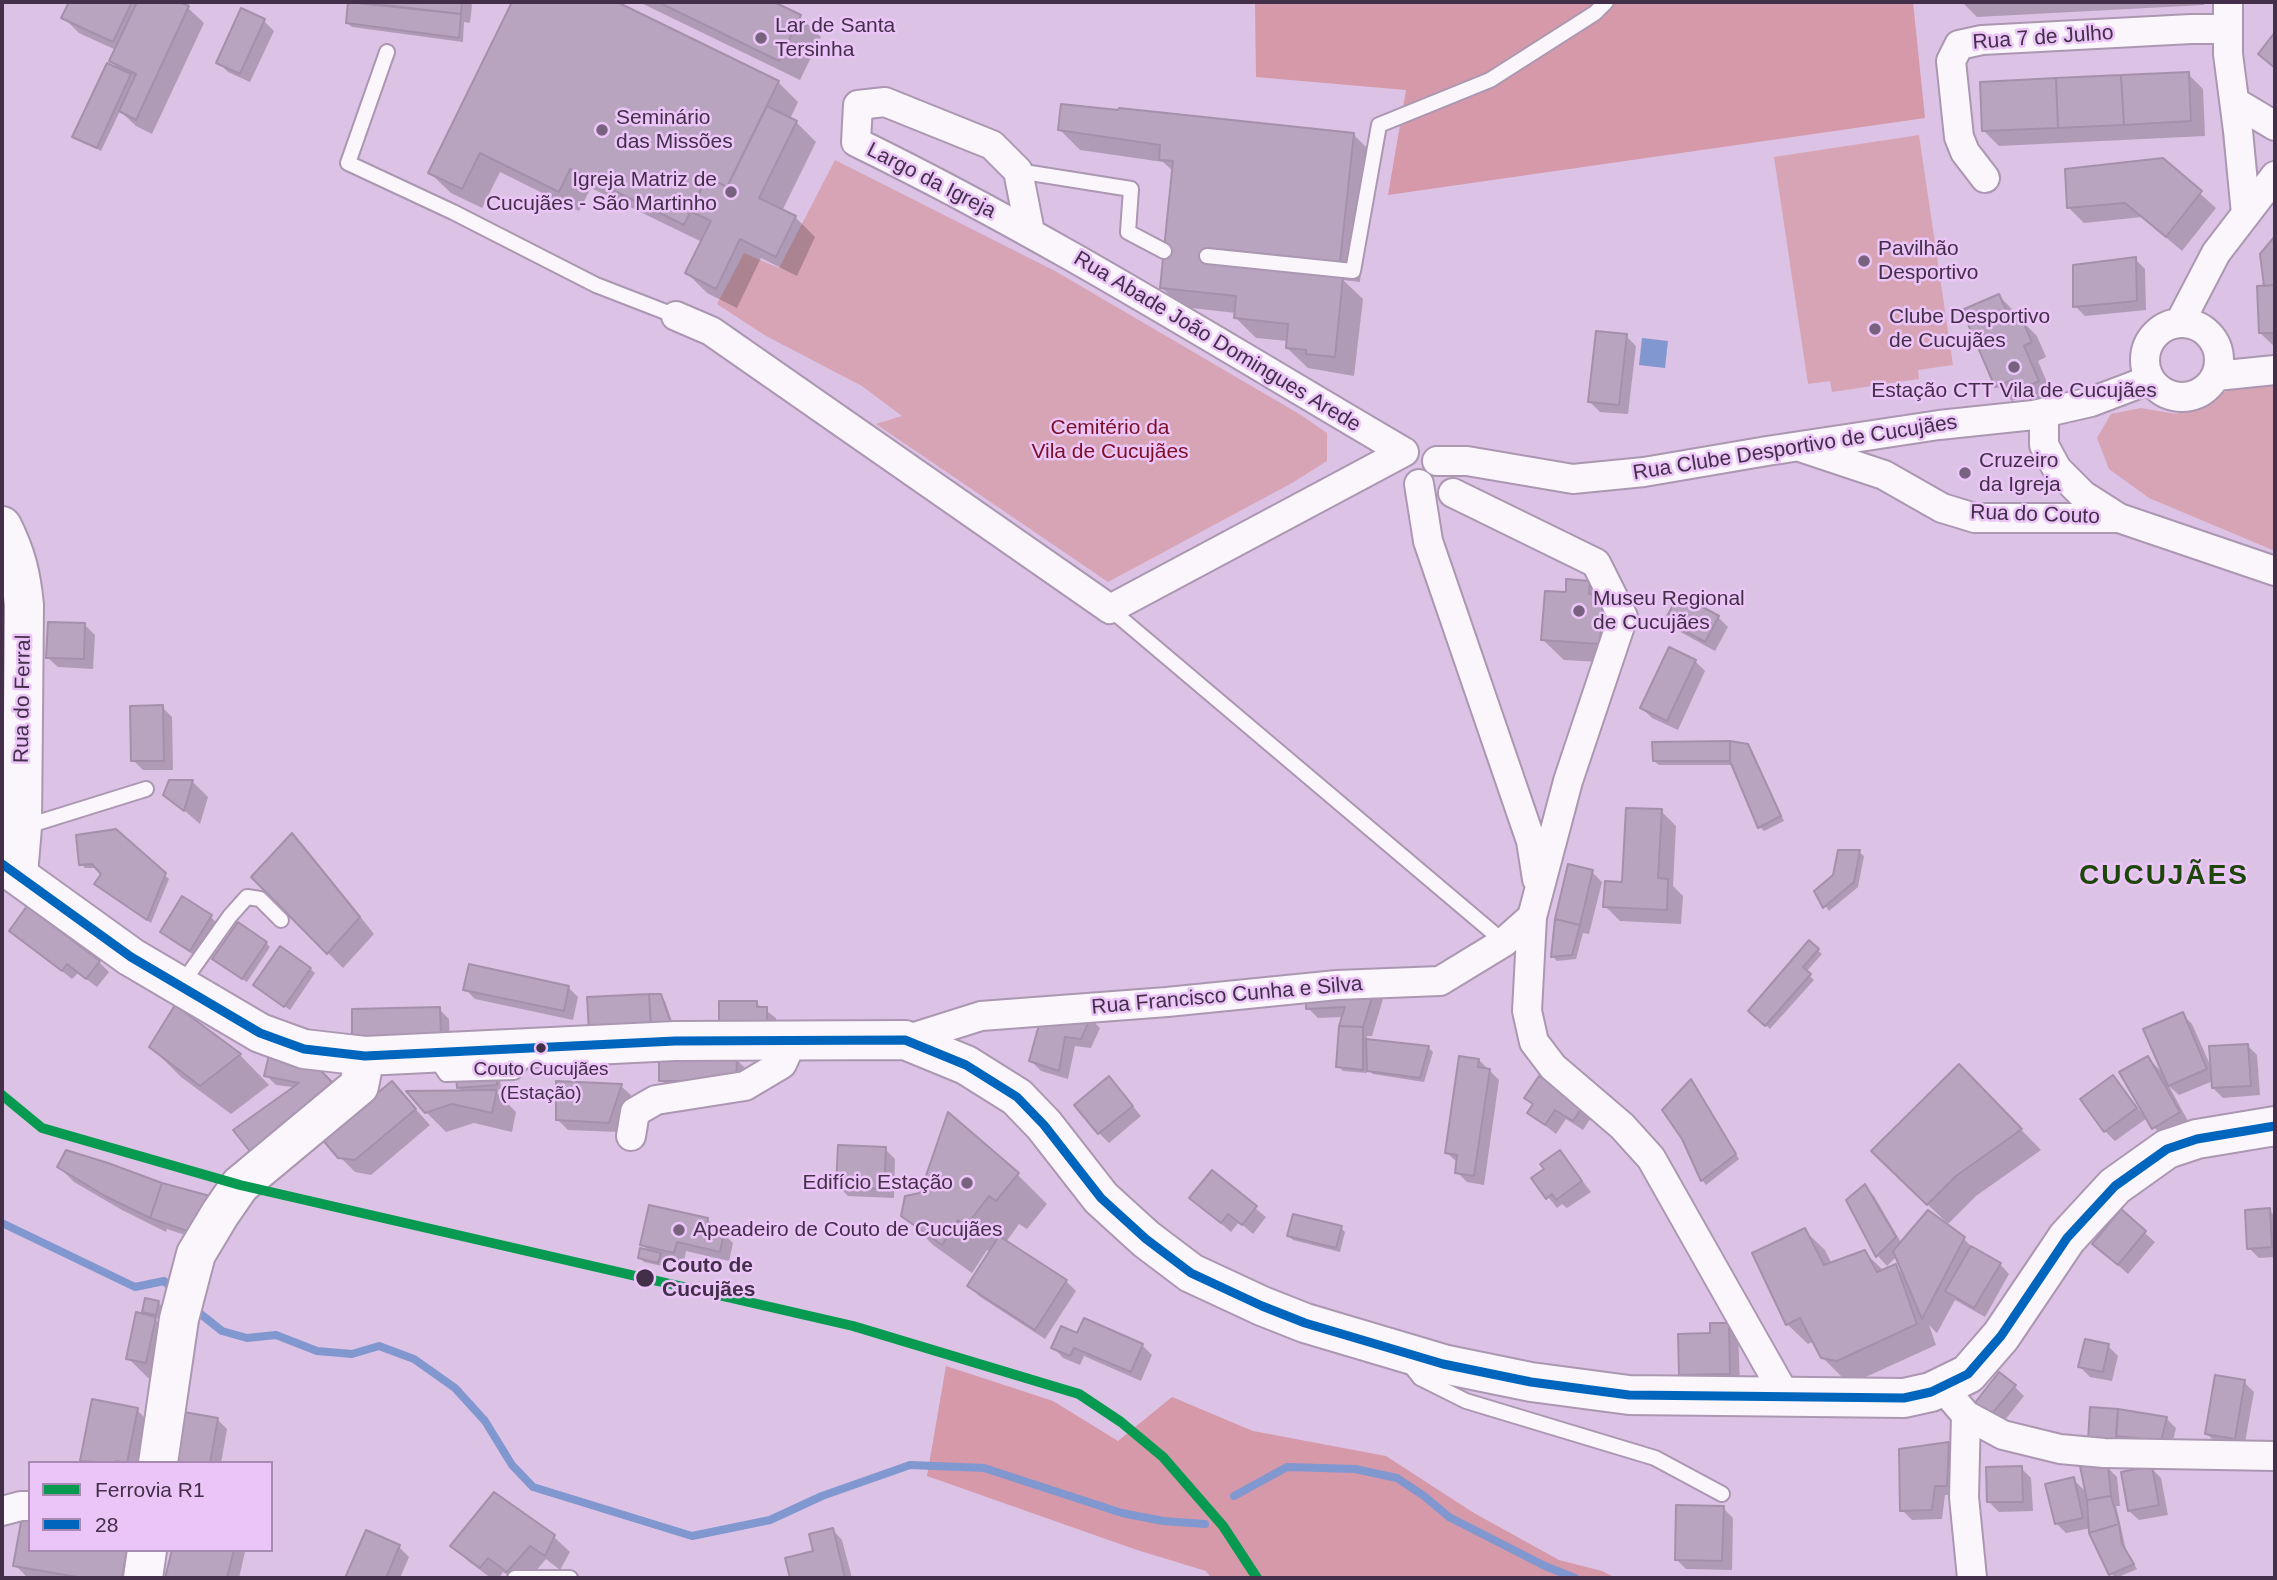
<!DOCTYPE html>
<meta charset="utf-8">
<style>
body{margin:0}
#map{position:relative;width:2277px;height:1580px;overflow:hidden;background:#dcc2e5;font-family:Arial,sans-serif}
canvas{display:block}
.frame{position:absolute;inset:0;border:4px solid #432f49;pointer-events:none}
.legend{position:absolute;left:28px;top:1461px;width:245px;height:91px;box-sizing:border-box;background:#ecc5f8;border:2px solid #a889b2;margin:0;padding:9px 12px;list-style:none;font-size:21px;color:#432f49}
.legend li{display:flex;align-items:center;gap:14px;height:35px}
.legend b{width:35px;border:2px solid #a889b2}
</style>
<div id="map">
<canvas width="2277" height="1580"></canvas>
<div class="frame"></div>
<ul class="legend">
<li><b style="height:9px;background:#079a50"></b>Ferrovia R1</li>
<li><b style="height:9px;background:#0065bd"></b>28</li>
</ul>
</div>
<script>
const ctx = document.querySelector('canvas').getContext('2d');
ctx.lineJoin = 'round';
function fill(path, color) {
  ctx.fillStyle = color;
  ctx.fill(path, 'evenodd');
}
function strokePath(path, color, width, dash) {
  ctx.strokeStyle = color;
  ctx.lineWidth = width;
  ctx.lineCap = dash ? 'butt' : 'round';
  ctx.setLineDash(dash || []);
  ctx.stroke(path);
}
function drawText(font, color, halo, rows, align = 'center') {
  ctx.font = font + ' Arial,sans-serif';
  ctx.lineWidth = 5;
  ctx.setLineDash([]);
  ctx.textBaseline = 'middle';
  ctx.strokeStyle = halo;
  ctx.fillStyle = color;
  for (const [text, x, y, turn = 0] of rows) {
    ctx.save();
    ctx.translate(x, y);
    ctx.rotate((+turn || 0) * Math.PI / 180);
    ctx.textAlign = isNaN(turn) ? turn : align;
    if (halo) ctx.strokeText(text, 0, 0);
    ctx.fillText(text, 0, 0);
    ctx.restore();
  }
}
fill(new Path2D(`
 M1919 135 1953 365 1918 370 1919 379 1832 392 1830 381 1808 384 1774 157Z
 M835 160 1055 271 1301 415 1327 433V461L1292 483 1108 582 876 424 902 416 862 386 766 336 717 304 744 253 779 268Z
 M2243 384H2275V551L2149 498 2109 469 2097 438 2111 414 2141 408 2176 414Z`), '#d7a4b5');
fill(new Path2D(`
 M1255 2H1913L1925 118 1388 195 1406 90 1256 77Z
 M946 1366 1053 1401 1118 1441 1172 1397 1253 1431 1386 1456 1474 1513 1559 1560 1602 1571 1616 1578H1211L1206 1571 1137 1550 927 1476Z`), '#d599aa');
fill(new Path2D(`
 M1642 338 1668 341 1665 368 1639 365Z`), '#8097cf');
fill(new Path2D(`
 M71 2H175L188 8 204 23 152 134 136 126 120 111 101 151 74 136 121 71 111 61 116 50 79 33 63 17Z
 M350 2H469L472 5 470 23 464 22 463 42 352 27 347 23Z
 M514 2H613L778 82 798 102 790 119 796 122 816 142 782 211 795 217 815 237 797 276 761 258 737 308 707 293 687 273 702 242 591 188 579 211 500 172 482 208 451 193 430 173Z
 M639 2H770L800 17 821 37 800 80Z
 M1962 2H2204V5L1977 17Z
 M264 21 274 31 250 82 228 72 218 62Z
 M2188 74 2203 89 2205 136 1999 146 1984 131Z
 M1060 130 1353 134 1374 155 1360 282 1343 280 1363 299 1354 376 1308 368 1287 348 1288 341 1256 338 1235 317 1236 313 1182 307 1161 287 1174 172 1163 162 1080 150Z
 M2163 160 2216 208 2182 251 2142 217 2084 223 2069 208Z
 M2275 239V347L2260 333 2266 287 2262 255Z
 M2135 259 2145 269 2146 310 2085 316 2075 306Z
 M1999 296 2014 311 2019 322 2022 321 2037 336 2046 357 2038 361 2053 397 2034 405 2025 396 2012 401 1996 386Z
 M1626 336 1636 346 1628 414 1600 412 1590 402Z
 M1589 582 1610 603 1620 663 1564 660 1543 640 1567 593Z
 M1718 617 1728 627 1715 651 1677 630 1667 620Z
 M85 625 95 635 93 669 58 667 48 658Z
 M1670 649 1695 661 1705 671 1678 730 1652 718 1642 708Z
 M162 707 172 717 173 770H143L133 760Z
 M1747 746 1752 751 1784 821 1764 831 1760 827 1733 765H1659L1654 761Z
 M170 781 193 782 208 797 200 824 165 794Z
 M1661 811 1676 826 1673 886 1683 896 1681 924 1620 921 1605 906 1624 884Z
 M116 830 169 879 151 923 101 888 103 874 98 868H85L81 864Z
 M292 835 307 850 374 934 343 968 253 877Z
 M1859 852 1864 856 1858 887 1829 911 1816 892Z
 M1592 872 1602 882 1589 934 1583 933 1576 959 1557 961 1553 957Z
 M182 899 211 917 221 927 200 959 172 941 162 931Z
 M11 931 99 962 109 972 97 987 78 973 72 979Z
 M266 943 270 947 247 982 219 964Z
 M1809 943 1822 954 1806 972 1814 980 1770 1029 1750 1011Z
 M310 969 315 973 290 1010 260 989Z
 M568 987 578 997 573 1020 475 999 465 989Z
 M1374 989 1383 999 1372 1036H1367V1041L1428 1047 1433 1052 1424 1082 1373 1074 1367 1068V1073L1343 1071 1338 1066 1344 1017 1318 1018 1308 1008Z
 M660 996 665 1001 675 1030 660 1031Z
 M756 1003 776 1018V1034L731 1035Z
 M175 1008 240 1055 269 1085 231 1114 181 1077 151 1047Z
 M439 1009 449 1019 450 1044 354 1037Z
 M2182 1014 2192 1024 2212 1069 2247 1045 2257 1055 2260 1095 2223 1098 2213 1088V1081L2179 1095 2169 1086 2189 1123 2163 1138 2147 1118 2115 1141 2105 1131 2113 1077 2142 1113 2144 1112 2148 1058 2164 1074Z
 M1091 1019 1100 1028 1091 1048 1075 1046 1068 1079 1041 1071 1031 1061Z
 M736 1059 746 1069V1090H671L661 1080Z
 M1479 1060 1499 1080 1484 1185 1467 1182 1457 1172 1458 1163 1447 1153Z
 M499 1063 501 1089 494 1090 516 1112 512 1132 474 1123 446 1132 426 1112 463 1092 458 1087Z
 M1959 1066 2041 1150 1976 1196 1948 1224 1893 1171Z
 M315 1068 341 1093 276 1085 266 1075Z
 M1539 1078 1592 1116 1583 1130 1566 1119 1556 1134 1529 1113 1534 1106 1526 1098Z
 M1691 1082 1739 1159 1706 1185 1702 1180 1683 1138Z
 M392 1083 430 1125 371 1175 355 1172 339 1156Z
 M621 1086 631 1095 619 1132 568 1130 558 1120Z
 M1118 1088 1141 1116 1109 1143 1099 1133Z
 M885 1149 895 1159 894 1198 848 1196 838 1186Z
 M1560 1152 1591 1192 1567 1208 1562 1204 1557 1208 1534 1179 1546 1170Z
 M108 1164 200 1240 167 1229 166 1232 122 1210 74 1182 59 1167Z
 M1212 1173 1266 1217 1253 1234 1239 1222 1231 1232 1191 1198Z
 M1017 1174 1047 1204 1027 1229 1019 1224 1006 1242 1066 1281 1076 1291 1045 1339 979 1296 969 1286 990 1252 987 1250 972 1273 933 1245 903 1215 921 1195Z
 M1865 1186 1874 1196 1902 1244 1964 1239 1976 1251 2000 1264 2009 1274 1985 1317 1955 1300 1937 1333 1929 1325 1936 1345 1859 1380 1843 1378 1822 1357 1814 1341 1808 1344 1787 1324 1804 1230 1825 1250 1832 1264 1864 1252 1883 1270 1895 1266 1905 1276 1897 1256 1887 1266 1878 1256 1848 1201Z
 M2269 1210 2275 1216V1257L2259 1258 2249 1248Z
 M2121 1212 2155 1242 2128 1274 2104 1253Z
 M707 1219 717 1229 716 1232 723 1233 733 1243 729 1261 686 1251 684 1262 664 1257 662 1266 644 1262 640 1258 650 1252 642 1245Z
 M1341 1228 1345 1232 1340 1252 1293 1240 1289 1236Z
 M158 1303 163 1307 160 1319 154 1318 175 1339 166 1382 148 1378 128 1358 149 1317 144 1312Z
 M1728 1324 1738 1334 1740 1383 1691 1385 1681 1375 1712 1335Z
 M1078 1335 1142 1345 1152 1355 1141 1381 1084 1356 1080 1365 1063 1358 1054 1348Z
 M2108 1346 2118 1356 2112 1381 2090 1377 2080 1367Z
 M2244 1382 2254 1392 2244 1448 2216 1443 2206 1433Z
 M2014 1386 2024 1396 2001 1425 1977 1404Z
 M137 1410 147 1420 138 1463H85L82 1460Z
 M2166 1418 2176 1428 2171 1450 2090 1440Z
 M217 1419 227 1429 221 1463H176Z
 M1949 1444 1958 1454 1956 1495H1945L1942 1519 1912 1520 1902 1510Z
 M2107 1467 2117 1477 2120 1506H2116L2126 1550 2137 1569 2116 1578 2111 1574 2091 1528 2066 1533 2056 1523 2073 1479 2087 1493Z
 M2021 1468 2031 1478 2033 1511 1999 1512 1989 1502Z
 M2151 1468 2161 1478 2168 1515 2139 1520 2129 1511Z
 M1723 1508 1733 1518 1732 1570 1686 1569 1676 1559Z
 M833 1530 842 1540 852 1578H792L787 1559 815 1552Z
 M367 1533 399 1547 409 1557 400 1578H347Z
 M554 1537 570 1552 560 1570 546 1559 530 1578H513L503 1572 499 1578H491L468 1561 453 1546Z
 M30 1550H142L140 1578H28L15 1565Z
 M174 1550H243L245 1552 239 1578H167Z`), '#0003');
strokePath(new Path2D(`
 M2 1223 135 1287 164 1281 176 1292
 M193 1308 222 1331 247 1338 276 1335 317 1351 352 1354 379 1346 414 1359 455 1388 485 1421 512 1465 533 1487 692 1536 770 1520 822 1496 910 1465 984 1468 1122 1513 1163 1521 1205 1524
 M1234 1496 1287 1467 1355 1469 1397 1478 1424 1496 1449 1517 1545 1566 1575 1578`), '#8097cf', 8);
const building = new Path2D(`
 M69 2H132L113 42 61 18Z
 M137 2H179L189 6 136 120 119 111 136 74 109 61Z
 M348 2 461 14 459 38 346 23Z
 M358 2H462L461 14Z
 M512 2H617L779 81 727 187 707 177 684 225 570 169 559 192 480 153 462 189 428 173Z
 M658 2H774L801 15 779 61Z
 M241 8 265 19 240 74 216 63Z
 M2275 32V68L2258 54Z
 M107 63 131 74 97 148 72 137Z
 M2189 72 2191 121 2124 125 2121 75Z
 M2121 75 2124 125 2058 128 2056 78Z
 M2056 78 2058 128 1982 131 1980 82Z
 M1061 104 1118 110 1119 108 1354 133 1340 262 1207 248 1206 263 1343 277 1335 357 1306 354V350L1286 348 1288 324 1234 318 1236 296 1160 288 1173 161 1159 160 1160 145 1058 130Z
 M767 106 797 121 759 198 796 216 776 257 740 239 716 289 685 273 711 221 690 211 707 177 727 187Z
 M2163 158 2202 191 2166 237 2125 203 2067 208 2065 169Z
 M2275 236V285L2264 286 2260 254Z
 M2136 257 2137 301 2073 307V265Z
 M2275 285V333H2259L2257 286Z
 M1999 294 2012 323 2022 319 2032 342 2024 346 2039 381 2017 391 2012 380 1995 387 1962 310Z
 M1596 331 1627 334 1619 405 1588 402Z
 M1566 579 1590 581 1589 594 1603 595 1600 644 1541 640 1545 591 1566 592Z
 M1679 594 1719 616 1705 642 1665 620Z
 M48 622 85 623 84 659 46 658Z
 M1669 647 1696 660 1667 721 1640 708Z
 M163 705 164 761H131L130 706Z
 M1730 741 1748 744 1781 816 1758 828 1730 761Z
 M1730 741V761H1653L1652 742Z
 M169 780H193L184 811 163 795Z
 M1626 808 1662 809 1658 878 1668 879 1667 910 1603 907 1605 881 1622 882Z
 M116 829 166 873 147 920 94 884 101 874 92 864 79 865 76 835Z
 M292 833 360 917 327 954 251 877Z
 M1838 850H1860L1854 882 1823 908 1814 891 1833 875Z
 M1568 864 1593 870 1580 925 1555 919Z
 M182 896 212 915 190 951 160 932Z
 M27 906 100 961 86 979 67 964 62 971 9 931Z
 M1555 919 1580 925 1572 955 1551 957Z
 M238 922 267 942 242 979 212 959Z
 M1809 940 1819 949 1803 967 1811 974 1765 1026 1748 1011Z
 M280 946 311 968 284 1007 253 985Z
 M469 964 569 986 564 1011 463 990Z
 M1375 988 1363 1027 1339 1026 1345 1007 1306 1009V991Z
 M649 994 651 1027 589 1031 587 997Z
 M649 994H661L672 1027H651Z
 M719 1001H757V1007H767V1025L719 1026Z
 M175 1005 241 1054 200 1086 149 1047Z
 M440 1007 441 1035 352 1037V1009Z
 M2183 1012 2207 1069 2168 1086 2143 1029Z
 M1091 1017 1081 1039 1065 1037 1059 1071 1029 1061 1040 1021Z
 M1339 1026 1363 1027V1070L1336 1067Z
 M1366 1039 1429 1046 1420 1078 1367 1071Z
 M2248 1044 2251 1086 2212 1088 2209 1046Z
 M270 1051 316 1066 332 1082 326 1094 252 1154 233 1130 299 1083 264 1076Z
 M1459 1056 1479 1059 1478 1067 1490 1069 1474 1176 1455 1173 1457 1155 1445 1153Z
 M2148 1056 2180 1112 2152 1129 2119 1072Z
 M496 1057 497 1085 457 1088 455 1060Z
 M659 1058H737L736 1081H659Z
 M1959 1064 2022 1129 1956 1176 1927 1205 1871 1151Z
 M2113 1075 2137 1108 2104 1132 2080 1099Z
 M1109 1076 1133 1106 1098 1134 1074 1105Z
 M1539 1076 1584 1105 1573 1121 1555 1110 1545 1125 1527 1113 1533 1104 1524 1098Z
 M1691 1079 1736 1154 1701 1181 1682 1139 1662 1110Z
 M392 1081 416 1109 355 1160 338 1158 322 1139Z
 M556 1081 622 1084 609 1123 556 1120Z
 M497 1090 492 1113 452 1104 425 1113 406 1091Z
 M948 1112 1019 1173 996 1201 989 1196 966 1226 958 1220 942 1245 901 1216 905 1196 920 1193Z
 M838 1145 886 1147 884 1189 836 1187Z
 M66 1150 108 1163 162 1183 150 1218 105 1196 57 1167Z
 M1560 1150 1582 1181 1556 1200 1552 1194 1546 1199 1531 1178 1544 1169 1540 1164Z
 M1212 1170 1257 1206 1242 1225 1228 1214 1221 1223 1189 1198Z
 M162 1183 210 1196 190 1232 150 1218Z
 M1865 1184 1896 1237 1876 1257 1846 1200Z
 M649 1205 708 1218 706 1228 724 1232 720 1252 677 1242 674 1253 640 1245Z
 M2270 1208 2272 1247 2247 1249 2245 1210Z
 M2121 1209 2146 1231 2118 1265 2092 1244Z
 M1928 1210 1965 1237 1922 1319 1893 1251Z
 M1293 1214 1342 1226 1336 1248 1287 1236Z
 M1805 1228 1824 1265 1865 1250 1877 1272 1896 1264 1917 1324 1837 1361 1821 1358 1800 1318 1786 1325 1752 1253Z
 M999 1236 1067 1280 1035 1330 967 1286Z
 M1971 1246 2001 1263 1974 1308 1945 1291Z
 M640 1248 661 1253 658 1263 638 1258Z
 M145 1298 159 1301 156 1315 142 1312Z
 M136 1312 156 1317 146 1363 126 1359Z
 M1084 1318 1143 1344 1131 1372 1074 1348 1070 1356 1051 1348 1061 1326 1077 1333Z
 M1710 1323H1729L1730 1374 1679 1375 1678 1334 1710 1333Z
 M2085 1339 2109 1344 2103 1372 2078 1367Z
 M1999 1372 2016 1385 1990 1416 1974 1404Z
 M2215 1375 2245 1380 2235 1439 2205 1434Z
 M92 1399 138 1408 127 1463 116 1461V1463L80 1461Z
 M2090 1407 2118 1409 2116 1443 2088 1441Z
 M2118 1409 2167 1417 2161 1441 2116 1436Z
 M184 1412 218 1418 210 1463H175Z
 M1949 1442 1947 1486H1935L1932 1510 1900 1511 1899 1449Z
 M2108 1465 2111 1496 2087 1500 2080 1466Z
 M2022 1466 2023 1502H1987L1986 1467Z
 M2152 1466 2159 1505 2128 1511 2121 1472Z
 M2074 1477 2083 1518 2055 1524 2045 1484Z
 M494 1492 555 1535 545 1556 530 1546 507 1572 488 1558 480 1568 450 1546Z
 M2111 1496 2119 1524 2089 1533 2087 1500Z
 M1676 1505 1724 1506 1722 1561 1675 1560Z
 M22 1517 30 1518V1550H127L122 1578H83L13 1566Z
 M2119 1524 2122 1544 2134 1564 2109 1575 2089 1533Z
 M833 1528 845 1578H790L785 1558 813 1551 809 1534Z
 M366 1530 400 1545 386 1578H345Z
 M172 1550H234L227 1578H165Z`);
fill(building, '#b9a4c0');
strokePath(building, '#a490ab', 2);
const lane = new Path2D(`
 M387 52 348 163 453 212 596 285 676 316
 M1018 171 1131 189 1128 232 1164 251
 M1207 256 1353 271 1379 125 1490 80 1595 13 1606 2
 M1110 609 1504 942
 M24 827 146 789
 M181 985 230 916 247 897 260 899 281 920
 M434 1056 446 1074 514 1072 529 1054
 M1409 1364 1420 1378 1466 1401 1655 1458 1722 1494
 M515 1578H570`);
const street = new Path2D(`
 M2228 2V54L2238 131 2246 214
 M2235 102 2275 126
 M1985 178 1965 152 1959 137 1951 61 1959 45 1982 40 2191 29H2228
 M1030 232 1018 171 992 145 885 102 858 105 856 142C1045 234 1223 346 1404 452
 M676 316 711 331 1110 609 1404 452
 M2180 322 2216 253 2275 176
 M2145 360a37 37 0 1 1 74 0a37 37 0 1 1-74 0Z
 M2216 376 2275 370
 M2044 413V445L2057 469 2083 495 2119 518 2275 571
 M1800 447 1884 475 1942 508 1975 518H2119
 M1437 461H1467L1573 479 1644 472 1767 451 1939 425 2034 415 2091 402 2149 380
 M1419 484 1428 541 1531 841 1537 879
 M1453 493 1596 563 1623 617 1568 781 1532 917 1527 1011 1534 1042 1553 1067 1622 1126 1651 1158 1785 1395
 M905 1040 981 1016 1167 1002 1337 985 1440 981 1504 942 1532 917
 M631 1136 635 1112 656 1100 745 1086 782 1064 792 1042
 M1943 1388 1966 1415 2003 1435 2060 1449 2104 1453 2275 1456
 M1966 1415 1964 1497 1972 1578
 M2 1511 21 1506H30`);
const secondary = new Path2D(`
 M2 526C16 554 21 574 24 605L22 827 18 875
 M2 864 131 957 260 1033 304 1049 365 1056 675 1041 905 1040 966 1065 1017 1097 1044 1125 1101 1198 1146 1239 1191 1273 1262 1306 1305 1323 1443 1364 1531 1382 1629 1395 1904 1398 1931 1392 1968 1374 2001 1336 2067 1238 2115 1186 2167 1149 2197 1139 2275 1126
 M158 1463 179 1319 196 1254 220 1214 240 1185 359 1086 365 1056
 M143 1578 147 1550`);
strokePath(lane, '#ab97b2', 18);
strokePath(street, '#ab97b2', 32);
strokePath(secondary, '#ab97b2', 42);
strokePath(lane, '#faf6fb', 14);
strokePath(street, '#faf6fb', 28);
strokePath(secondary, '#faf6fb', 38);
strokePath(new Path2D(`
 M2 864 131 957 260 1033 304 1049 365 1056 675 1041 905 1040 966 1065 1017 1097 1044 1125 1101 1198 1146 1239 1191 1273 1262 1306 1305 1323 1443 1364 1531 1382 1629 1395 1904 1398 1931 1392 1968 1374 2001 1336 2067 1238 2115 1186 2167 1149 2197 1139 2275 1126`), '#0065bd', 9);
strokePath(new Path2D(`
 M2 1095 42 1128 240 1185 853 1326 1079 1394 1121 1422 1163 1457 1223 1526 1257 1578`), '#079a50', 10);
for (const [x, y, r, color] of [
 [761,38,7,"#796280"],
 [602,130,7,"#796280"],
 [731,192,7,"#796280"],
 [1864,261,7,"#796280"],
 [1875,329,7,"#796280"],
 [2014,367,7,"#796280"],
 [1965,473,7,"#796280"],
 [1579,611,7,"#796280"],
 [541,1048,6,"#432f49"],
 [967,1183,7,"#796280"],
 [679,1230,7,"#796280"],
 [645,1278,10,"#432f49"]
]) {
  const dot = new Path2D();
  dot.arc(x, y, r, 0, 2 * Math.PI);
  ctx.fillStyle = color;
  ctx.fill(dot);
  strokePath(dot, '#ecc5f8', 2.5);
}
drawText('19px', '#432f49', '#ecc5f8', [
 ["Couto Cucujães",541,1070],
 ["(Estação)",541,1094]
]);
drawText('21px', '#432f49', '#ecc5f8', [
 ["Lar de Santa",775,26],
 ["Tersinha",775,50],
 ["Seminário",616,118],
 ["das Missões",616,142],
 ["Igreja Matriz de",717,180,"right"],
 ["Cucujães - São Martinho",717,204,"right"],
 ["Pavilhão",1878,249],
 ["Desportivo",1878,273],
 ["Clube Desportivo",1889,317],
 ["de Cucujães",1889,341],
 ["Estação CTT Vila de Cucujães",2014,391,"center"],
 ["Cruzeiro",1979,461],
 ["da Igreja",1979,485],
 ["Museu Regional",1593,599],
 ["de Cucujães",1593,623],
 ["Edifício Estação",953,1183,"right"],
 ["Apeadeiro de Couto de Cucujães",693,1230]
], 'left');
drawText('21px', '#432f49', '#ecc5f8', [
 ["Rua 7 de Julho",2043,38,-4],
 ["Largo da Igreja",931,181,27],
 ["Rua Abade João Domingues Arede",1217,342,31],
 ["Rua Clube Desportivo de Cucujães",1795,448,-9],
 ["Rua do Couto",2035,515,2],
 ["Rua do Ferral",23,699,-89],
 ["Rua Francisco Cunha e Silva",1227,996,-5]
]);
drawText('21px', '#7d0f24', '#ecc5f8', [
 ["Cemitério da",1110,428],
 ["Vila de Cucujães",1110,452]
]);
drawText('bold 21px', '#432f49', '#ecc5f8', [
 ["Couto de",662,1266],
 ["Cucujães",662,1290]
], 'left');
ctx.letterSpacing = '2px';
drawText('bold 28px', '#1d4609', '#ecc5f8', [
 ["CUCUJÃES",2164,876]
]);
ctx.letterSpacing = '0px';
</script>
